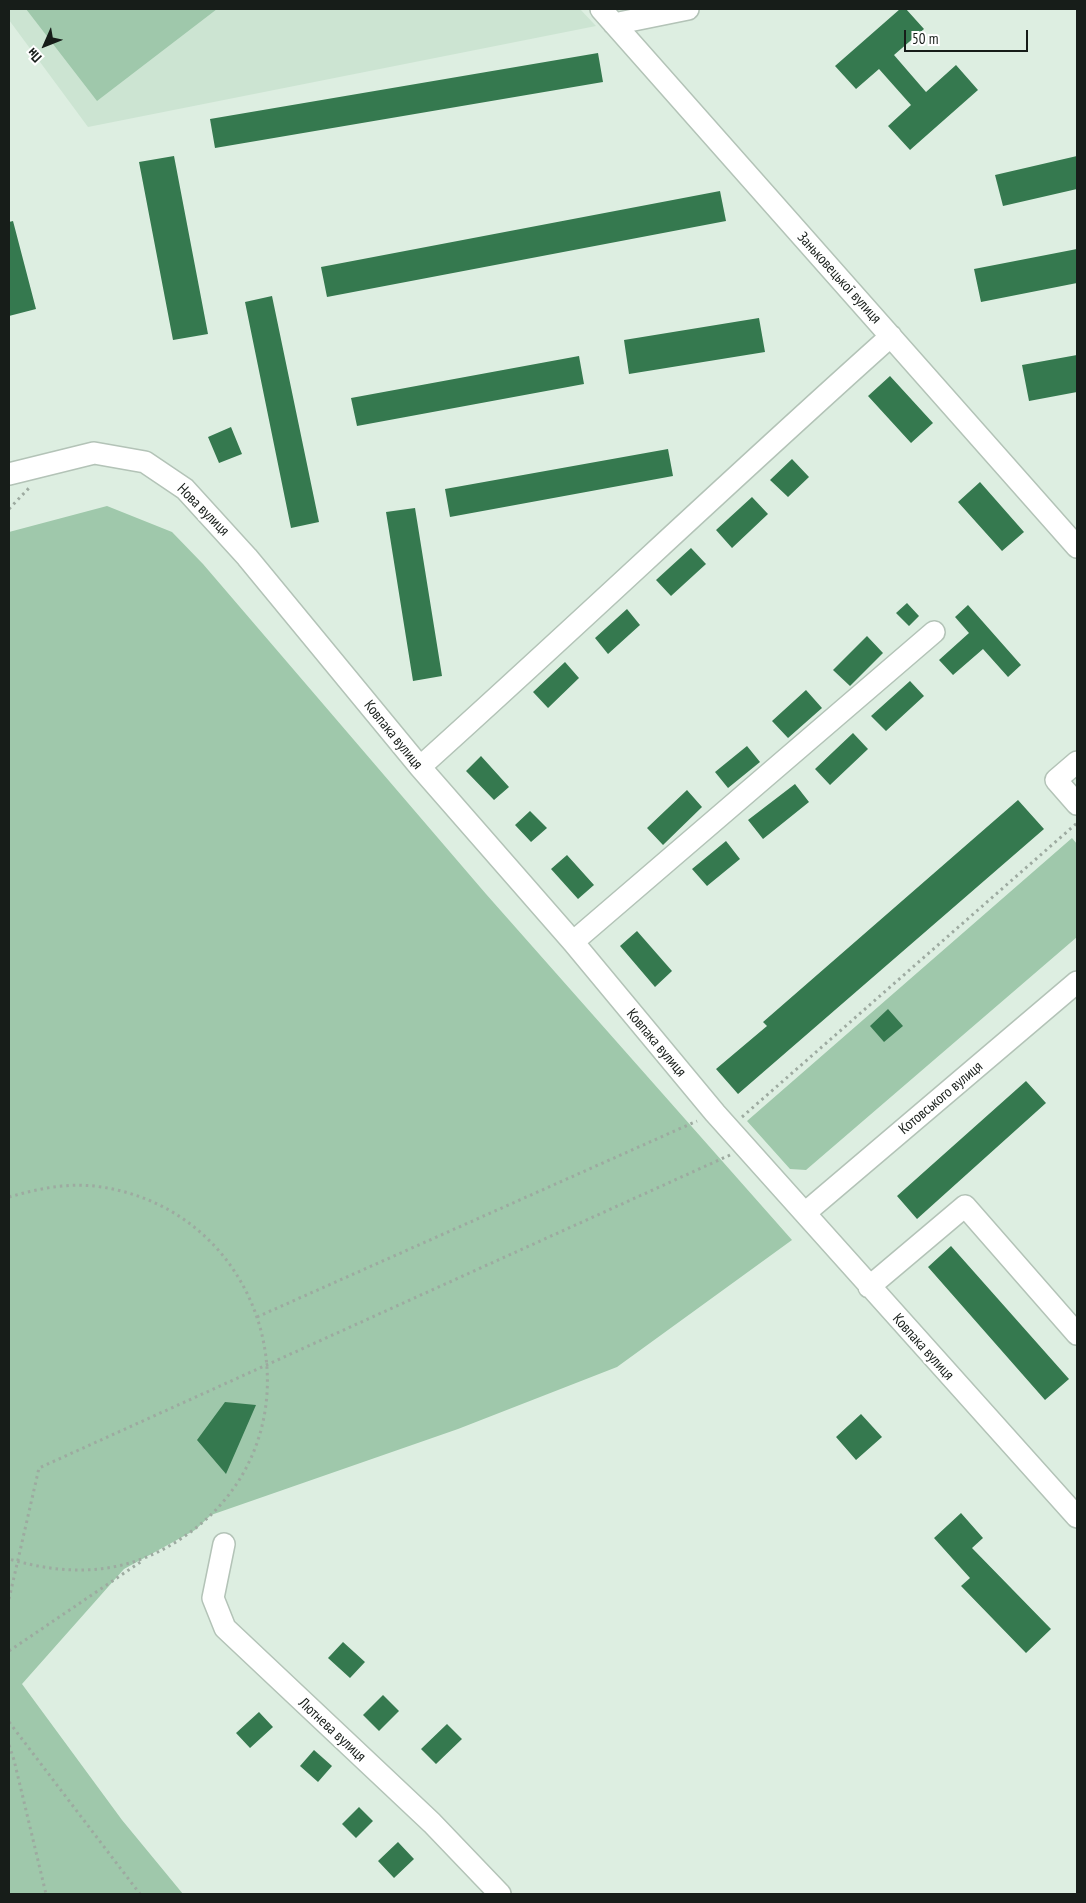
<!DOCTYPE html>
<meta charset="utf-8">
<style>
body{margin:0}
#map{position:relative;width:1086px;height:1903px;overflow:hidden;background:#ddeee1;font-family:"PT Sans Narrow",sans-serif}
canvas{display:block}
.frame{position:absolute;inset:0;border:10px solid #171d19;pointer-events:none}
.north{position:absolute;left:20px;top:20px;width:50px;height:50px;-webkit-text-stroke:4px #fff;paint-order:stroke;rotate:226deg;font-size:14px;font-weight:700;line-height:20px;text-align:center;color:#171d19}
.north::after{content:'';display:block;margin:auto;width:18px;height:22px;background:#171d19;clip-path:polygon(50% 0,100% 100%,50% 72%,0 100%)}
.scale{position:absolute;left:904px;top:30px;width:124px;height:22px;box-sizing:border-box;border:2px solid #171d19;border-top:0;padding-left:6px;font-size:15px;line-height:18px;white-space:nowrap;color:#171d19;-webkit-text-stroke:4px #fff;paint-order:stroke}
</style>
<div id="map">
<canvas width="1086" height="1903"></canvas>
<div class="frame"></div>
<div class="north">Пн</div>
<div class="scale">50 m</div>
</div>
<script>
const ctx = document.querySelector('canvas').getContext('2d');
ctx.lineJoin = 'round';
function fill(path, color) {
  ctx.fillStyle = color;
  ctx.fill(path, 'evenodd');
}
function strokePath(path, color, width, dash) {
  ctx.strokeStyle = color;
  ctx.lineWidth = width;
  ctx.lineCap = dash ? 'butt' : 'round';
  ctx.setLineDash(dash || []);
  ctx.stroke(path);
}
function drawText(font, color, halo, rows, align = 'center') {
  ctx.font = font + ' "PT Sans Narrow",sans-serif';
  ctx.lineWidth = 5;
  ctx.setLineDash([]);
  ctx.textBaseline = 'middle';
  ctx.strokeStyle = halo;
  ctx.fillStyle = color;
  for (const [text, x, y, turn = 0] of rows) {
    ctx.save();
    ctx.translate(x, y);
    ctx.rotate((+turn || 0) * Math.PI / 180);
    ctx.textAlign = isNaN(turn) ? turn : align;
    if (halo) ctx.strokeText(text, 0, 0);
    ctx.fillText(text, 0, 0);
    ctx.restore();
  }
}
fill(new Path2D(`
 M9 9H580L596 26 88 127 9 20Z`), '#cce4d2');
fill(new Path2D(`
 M26 9H217L97 101Z
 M107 506 172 532 203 564 486 894 792 1240 617 1367 458 1429 211 1515 195 1530 124 1569 22 1684 122 1820 183 1894H9V532Z
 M1072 838 1077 844V937L806 1170 790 1169 747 1121Z`), '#9fc8ab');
fill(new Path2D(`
 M900 9H906L924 29 894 55 926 92 956 65 978 90 910 150 888 126 911 105 879 69 856 89 835 66Z
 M598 53 603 82 215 148 210 119Z
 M174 156 208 334 173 340 139 162Z
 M1077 156V189L1003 206 995 175Z
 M720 191 726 221 327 297 321 267Z
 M13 221 36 309 9 316V222Z
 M1077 249V283L981 302 974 269Z
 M272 296 319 522 291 528 245 302Z
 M759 318 765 352 629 374 624 340Z
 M1077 355V392L1029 401 1022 365Z
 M579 356 584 384 357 426 351 398Z
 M890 376 933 423 911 443 868 396Z
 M231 427 242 454 219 463 208 437Z
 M668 449 673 476 450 517 445 489Z
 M792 459 809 477 788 497 770 480Z
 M980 482 1024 532 1002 551 958 502Z
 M752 497 768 514 732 548 716 530Z
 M415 508 442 676 413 681 386 512Z
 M691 548 706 564 671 596 656 580Z
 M907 603 919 616 909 626 896 613Z
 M968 605 1021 665 1008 677 983 649 953 675 939 660 969 633 955 617Z
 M627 609 640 625 608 654 595 638Z
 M867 636 883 653 850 686 833 670Z
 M565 662 579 678 548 708 533 692Z
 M910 681 924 696 886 731 871 716Z
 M806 690 822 708 788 738 772 721Z
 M853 733 868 749 830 785 815 769Z
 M747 746 760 762 728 788 715 772Z
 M481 756 509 787 494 800 466 771Z
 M795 784 809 802 763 839 748 820Z
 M687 790 702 807 663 845 647 828Z
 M1018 800 1044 829 738 1094 716 1069 767 1026 763 1022Z
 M530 811 547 828 531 842 515 825Z
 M726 841 740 859 707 886 692 869Z
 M567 855 594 885 578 899 551 869Z
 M637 931 672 971 655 987 620 946Z
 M888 1009 903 1026 884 1042 870 1026Z
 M1026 1081 1046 1103 917 1219 897 1196Z
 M951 1246 1069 1379 1045 1400 928 1267Z
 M225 1402 256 1405 226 1474 197 1440Z
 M861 1414 882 1437 856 1460 836 1437Z
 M961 1513 983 1538 972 1548 1051 1629 1026 1653 961 1586 970 1578 934 1538Z
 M343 1642 365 1662 350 1678 328 1658Z
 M383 1695 399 1711 379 1731 363 1715Z
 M259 1712 273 1727 250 1748 236 1733Z
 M447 1724 462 1739 436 1764 421 1749Z
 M314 1750 332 1766 318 1782 300 1766Z
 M359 1807 373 1821 356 1838 342 1824Z
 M398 1842 414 1859 394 1878 378 1861Z`), '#35794f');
const minor = new Path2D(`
 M601 9 1077 547
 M614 24 688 9
 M9 474 94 453 145 462 185 489 247 557 420 767 573 942 715 1113 1077 1517
 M1077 762 1056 780 1077 804
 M420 767C578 625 732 478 891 336
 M573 942 934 632
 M805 1213 1077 982
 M869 1287 965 1206 1077 1334
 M224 1544 213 1598 225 1628 432 1823 500 1894`);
strokePath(minor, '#b3c3b7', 24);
strokePath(new Path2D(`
 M9 509 29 488
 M742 1117 1077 823
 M9 1197C37 1189 65 1183 94 1186 273 1207 332 1438 182 1538 127 1575 71 1577 9 1559
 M257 1317 697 1121
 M9 1599 39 1468 730 1155
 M9 1651 142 1561
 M9 1722 140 1894
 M9 1745 14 1760 46 1894`), '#9daaa0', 3, [2.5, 4]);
strokePath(minor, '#fff', 21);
drawText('15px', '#171d19', '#fff', [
 ["Заньковецької вулиця",839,278,48],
 ["Нова вулиця",203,510,45],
 ["Ковпака вулиця",393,735,51],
 ["Ковпака вулиця",656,1043,50],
 ["Котовського вулиця",941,1098,-40],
 ["Ковпака вулиця",923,1347,48],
 ["Лютнева вулиця",332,1730,43]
]);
</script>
